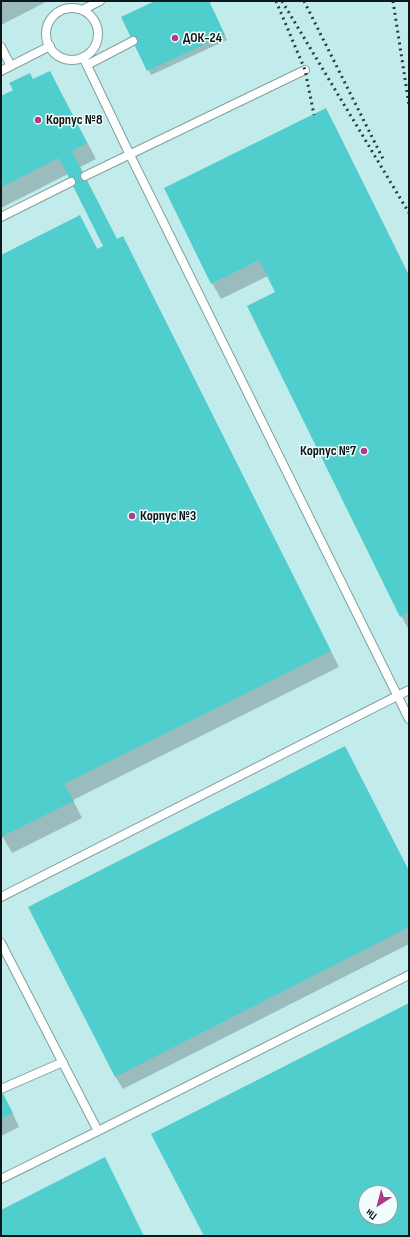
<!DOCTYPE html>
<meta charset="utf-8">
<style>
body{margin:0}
#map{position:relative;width:410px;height:1237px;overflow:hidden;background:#d5f6f5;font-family:"Sofia Sans Condensed",sans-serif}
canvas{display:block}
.frame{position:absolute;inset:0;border:2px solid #0d1919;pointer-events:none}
.north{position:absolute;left:358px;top:1185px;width:40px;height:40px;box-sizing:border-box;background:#f1fefe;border:1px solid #96a2a2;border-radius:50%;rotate:216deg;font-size:11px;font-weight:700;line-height:16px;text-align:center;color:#0d1919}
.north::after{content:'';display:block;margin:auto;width:14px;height:18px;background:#b43889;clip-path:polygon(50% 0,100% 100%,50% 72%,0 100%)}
</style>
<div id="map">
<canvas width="410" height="1237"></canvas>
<div class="frame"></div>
<div class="north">Пн</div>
</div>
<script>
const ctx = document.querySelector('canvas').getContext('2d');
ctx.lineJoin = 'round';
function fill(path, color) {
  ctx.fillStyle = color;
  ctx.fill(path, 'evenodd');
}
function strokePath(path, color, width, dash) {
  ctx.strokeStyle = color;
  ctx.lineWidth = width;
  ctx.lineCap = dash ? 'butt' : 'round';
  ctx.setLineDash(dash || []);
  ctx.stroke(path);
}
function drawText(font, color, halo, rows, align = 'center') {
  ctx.font = font + ' "Sofia Sans Condensed",sans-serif';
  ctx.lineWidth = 3;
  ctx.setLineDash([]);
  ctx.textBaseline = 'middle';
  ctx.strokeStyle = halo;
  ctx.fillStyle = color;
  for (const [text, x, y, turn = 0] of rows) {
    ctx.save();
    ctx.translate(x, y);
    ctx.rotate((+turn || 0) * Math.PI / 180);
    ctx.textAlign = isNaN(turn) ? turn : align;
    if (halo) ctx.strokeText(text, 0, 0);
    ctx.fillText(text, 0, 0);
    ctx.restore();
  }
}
fill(new Path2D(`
 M1 1H409V1236H1ZM366 1193H390V1217H366Z`), '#c1eceb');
fill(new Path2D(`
 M1 1H48L1 25Z
 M158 1H209L227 40 151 75 123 17Z
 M50 72 96 159 80 167 117 240 131 254 339 667 73 800 82 818 12 853 1 834V256L80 217 98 250 105 246 68 174 1 208V97Z
 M326 110 335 126 409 275V630L401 616 276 293 268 276 221 299 212 283Z
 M345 747 409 871V944L123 1089 115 1076Z
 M1 1094 9 1106 19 1127 1 1136Z`), '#0003');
fill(new Path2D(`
 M155 1H209L225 35 147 71 121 17Z
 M50 71 87 143 72 151 117 239 123 236 331 651 64 784 74 801 1 837V255L80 215 97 249 103 246 59 158 1 187V96L13 90 9 83 30 73 33 79Z
 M326 108 409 276V612L400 617 247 306 275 292 259 260 211 284 164 188Z
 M345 746 409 871V927L115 1077 28 907Z
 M409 1003V1236H204L151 1134ZM366 1193H390V1217H366Z
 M2 1092 13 1113 1 1119V1093Z
 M105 1157 144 1236H1V1210Z`), '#4fcecd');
const service = new Path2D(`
 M46 34a26 26 0 1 1 52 0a26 26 0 1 1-52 0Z
 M82 10 100 1
 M1 47 11 66
 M83 57 130 155 409 719
 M87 65 133 41
 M1 71 50 46
 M85 176 305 70
 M1 217 71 182
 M1 897 409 690
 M1 943 98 1131 1 1179
 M1 1089 63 1062
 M98 1131 409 975`);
strokePath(service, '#81a09f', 10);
strokePath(service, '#fff', 8);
strokePath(new Path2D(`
 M276 1 305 70 314 115
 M282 1 409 213
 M304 1 384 161
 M393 1 409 105`), '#2c3b3b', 3, [2, 4]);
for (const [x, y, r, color] of [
 [175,38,4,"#b43889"],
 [38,120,4,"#b43889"],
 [364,451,4,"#b43889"],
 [132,516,4,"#b43889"]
]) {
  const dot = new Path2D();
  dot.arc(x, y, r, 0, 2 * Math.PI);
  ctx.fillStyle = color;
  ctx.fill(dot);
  strokePath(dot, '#f1fefe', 1.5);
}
drawText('bold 14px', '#0d1919', '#f1fefe', [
 ["ДОК-24",183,38],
 ["Корпус №8",46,120],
 ["Корпус №7",356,451,"right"],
 ["Корпус №3",140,516]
], 'left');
</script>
